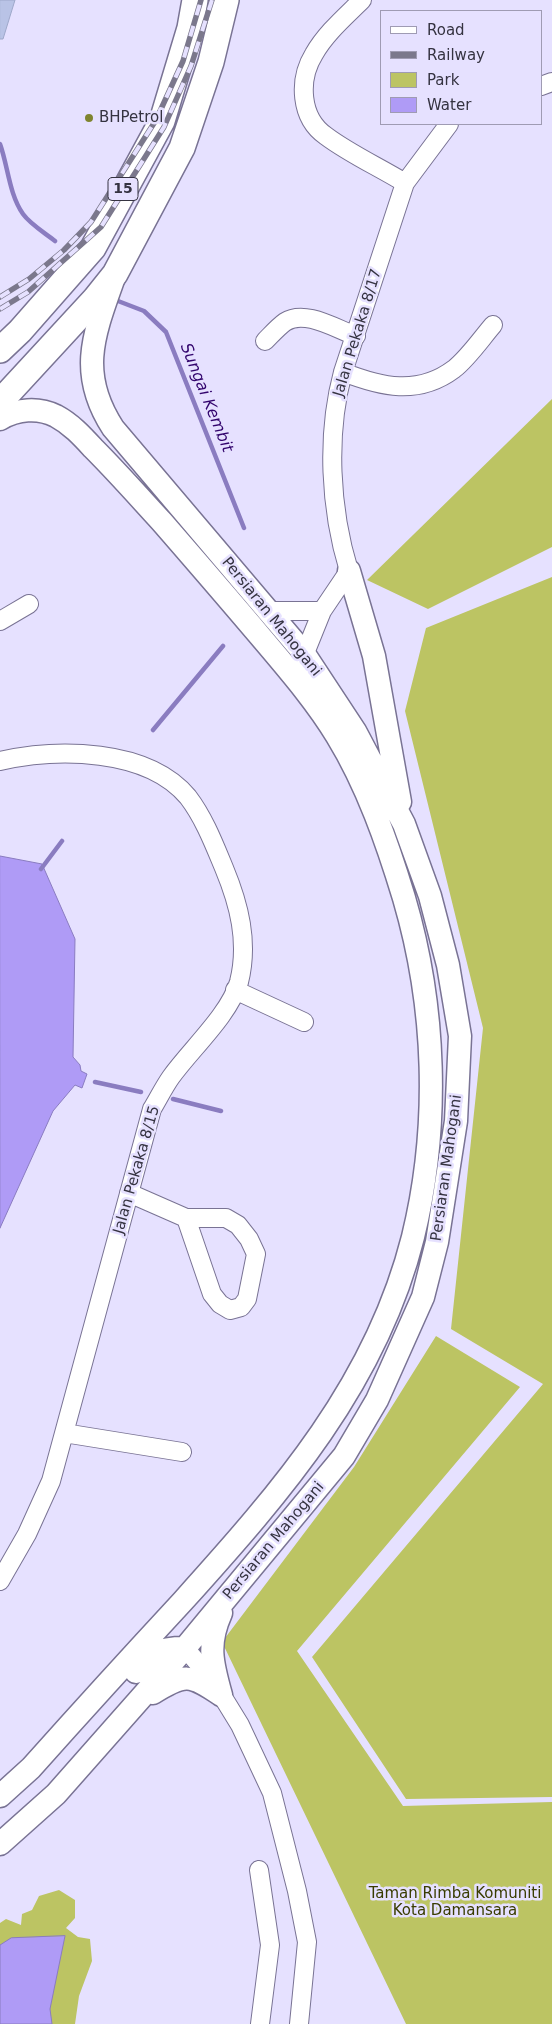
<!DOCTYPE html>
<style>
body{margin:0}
#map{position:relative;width:552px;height:2024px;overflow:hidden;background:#e6e1ff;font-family:"DejaVu Sans",sans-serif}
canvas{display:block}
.legend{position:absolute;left:380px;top:10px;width:162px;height:115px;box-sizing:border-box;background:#e6e1ff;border:1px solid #9f9bb3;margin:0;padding:6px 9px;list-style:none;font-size:15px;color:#353341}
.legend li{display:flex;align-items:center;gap:10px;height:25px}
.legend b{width:25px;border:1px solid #9f9bb3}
</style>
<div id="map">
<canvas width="552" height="2024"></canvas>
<ul class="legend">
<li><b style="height:6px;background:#fff"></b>Road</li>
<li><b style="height:6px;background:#7b788c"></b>Railway</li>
<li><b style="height:14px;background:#bcc463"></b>Park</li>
<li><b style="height:14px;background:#af9bf6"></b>Water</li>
</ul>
</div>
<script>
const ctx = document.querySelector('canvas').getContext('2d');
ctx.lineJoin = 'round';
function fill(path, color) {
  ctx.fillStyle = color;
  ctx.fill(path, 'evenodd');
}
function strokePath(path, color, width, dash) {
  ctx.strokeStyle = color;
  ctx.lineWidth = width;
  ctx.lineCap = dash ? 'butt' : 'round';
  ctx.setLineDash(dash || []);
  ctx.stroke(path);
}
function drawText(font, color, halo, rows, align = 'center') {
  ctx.font = font + ' "DejaVu Sans",sans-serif';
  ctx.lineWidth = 5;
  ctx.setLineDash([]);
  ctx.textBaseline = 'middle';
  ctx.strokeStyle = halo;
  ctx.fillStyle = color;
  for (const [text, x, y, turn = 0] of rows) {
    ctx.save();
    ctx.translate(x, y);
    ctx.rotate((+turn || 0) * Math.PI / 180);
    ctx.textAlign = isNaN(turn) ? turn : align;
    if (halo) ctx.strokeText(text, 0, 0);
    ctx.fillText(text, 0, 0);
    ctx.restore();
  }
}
fill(new Path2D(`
 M552 399V547L428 609 367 580Z
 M552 577V1797L406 1799 312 1657 543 1384 451 1329 483 1028 405 711 426 628Z
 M436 1336 520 1387 297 1651 403 1806 552 1802V2024H406L222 1642 354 1467Z
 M59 1890 75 1900V1918L66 1928 78 1937 90 1939 92 1961 79 1996 75 2024H0V1923L6 1919 21 1925 22 1914 32 1910 39 1896Z`), '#bcc463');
const water = new Path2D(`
 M0 856 42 864 75 939 73 1057 80 1065 81 1071 87 1074 82 1088 75 1085 53 1111 0 1228Z
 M65 1936 50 2009 52 2024H0V1945L11 1938Z`);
fill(water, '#af9bf6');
strokePath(water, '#8a7cc0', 1);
strokePath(new Path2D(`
 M0 144C8 166 9 194 23 214 30 224 45 233 55 241
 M118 301 144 311 166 332 244 528
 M153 730 223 646
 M41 869 62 841
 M95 1082 141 1092
 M173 1099 221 1111`), '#8a7cc0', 4.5);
const building = new Path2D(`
 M0 0H15L3 39H0Z`);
fill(building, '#b9c3e6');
strokePath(building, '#9ea8ca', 1);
const minor = new Path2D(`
 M362 0C345 17 326 33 314 54 298 80 300 118 326 136 350 154 379 167 405 183
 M541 86 552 82
 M265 341C271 335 278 327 285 322 305 309 336 329 356 336
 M343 372C381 387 418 396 454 369 468 358 481 339 493 325
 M269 611H322
 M0 621 29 604
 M301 663 322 611 349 571C330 509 326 435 343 372L405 183 449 124
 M0 761C57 748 147 748 188 797 204 818 214 844 224 868 239 904 249 942 239 982 229 1015 192 1048 171 1077 164 1087 158 1099 152 1109L51 1481 27 1534 0 1581
 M235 990 304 1022
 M129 1193 186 1218H226L238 1225 249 1239 256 1254 247 1299 241 1307 230 1310 220 1304 212 1294 186 1218
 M64 1433 182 1452
 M185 1648 213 1681 240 1725 272 1793 297 1891 307 1942 299 2024
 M259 1870 270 1945 260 2024`);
const major = new Path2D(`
 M0 419C17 409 38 407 56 416 71 424 82 436 93 448 117 472 139 497 162 522 195 560 228 598 260 636 287 668 315 700 337 736 367 785 387 842 404 898 436 1007 440 1126 413 1237 376 1384 282 1491 183 1601 132 1656 81 1712 31 1768L0 1796
 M349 571 374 656 400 802
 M136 1672C154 1652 157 1648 185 1648
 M153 1693C185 1673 190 1674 221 1695
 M221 1695C212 1663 207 1644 221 1613
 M0 1844 56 1794 185 1648 344 1456 377 1400 423 1297 437 1242 456 1121 460 1036 448 965 430 896 404 824 355 731 303 652 113 428C78 374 93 336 113 280`);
const highway = new Path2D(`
 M0 350 20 331 93 248 162 121 190 28 195 0
 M0 402 95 299 115 274 182 148 211 62 226 0`);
strokePath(minor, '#797394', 20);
strokePath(major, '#797394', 25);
strokePath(highway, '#797394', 28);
strokePath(minor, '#fff', 18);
strokePath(major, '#fff', 22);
strokePath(highway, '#fff', 25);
const rail = new Path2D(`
 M0 297 29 279 64 250 91 222 156 120 183 61 201 0
 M0 309 28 292 101 227 164 127 191 66 212 0`);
strokePath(rail, '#7b788c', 5.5);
strokePath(rail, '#e6e1ff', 4, [11]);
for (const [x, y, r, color] of [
 [89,118,5,"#7f842f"]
]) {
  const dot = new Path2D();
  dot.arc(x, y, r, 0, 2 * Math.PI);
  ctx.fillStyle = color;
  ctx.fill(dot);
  strokePath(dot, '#e6e1ff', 2);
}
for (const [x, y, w] of [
 [123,189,30]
]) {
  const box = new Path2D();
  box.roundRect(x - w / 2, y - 11.5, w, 23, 4);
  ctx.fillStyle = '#e6e1ff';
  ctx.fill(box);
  strokePath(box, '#353341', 1);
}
drawText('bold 14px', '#353341', null, [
 ["15",123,189]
]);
drawText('15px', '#353341', '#e6e1ff', [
 ["BHPetrol",99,118]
], 'left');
drawText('15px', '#353341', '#e6e1ff', [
 ["Jalan Pekaka 8/17",358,333,-73],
 ["Persiaran Mahogani",271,617,51],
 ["Persiaran Mahogani",447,1168,-82],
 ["Jalan Pekaka 8/15",137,1170,-74],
 ["Persiaran Mahogani",274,1541,-50]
]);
drawText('15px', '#393c00', '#e6e1ff', [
 ["Taman Rimba Komuniti",455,1894],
 ["Kota Damansara",455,1911]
]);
drawText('italic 16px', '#32046d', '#e6e1ff', [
 ["Sungai Kembit",206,398,68]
]);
</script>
